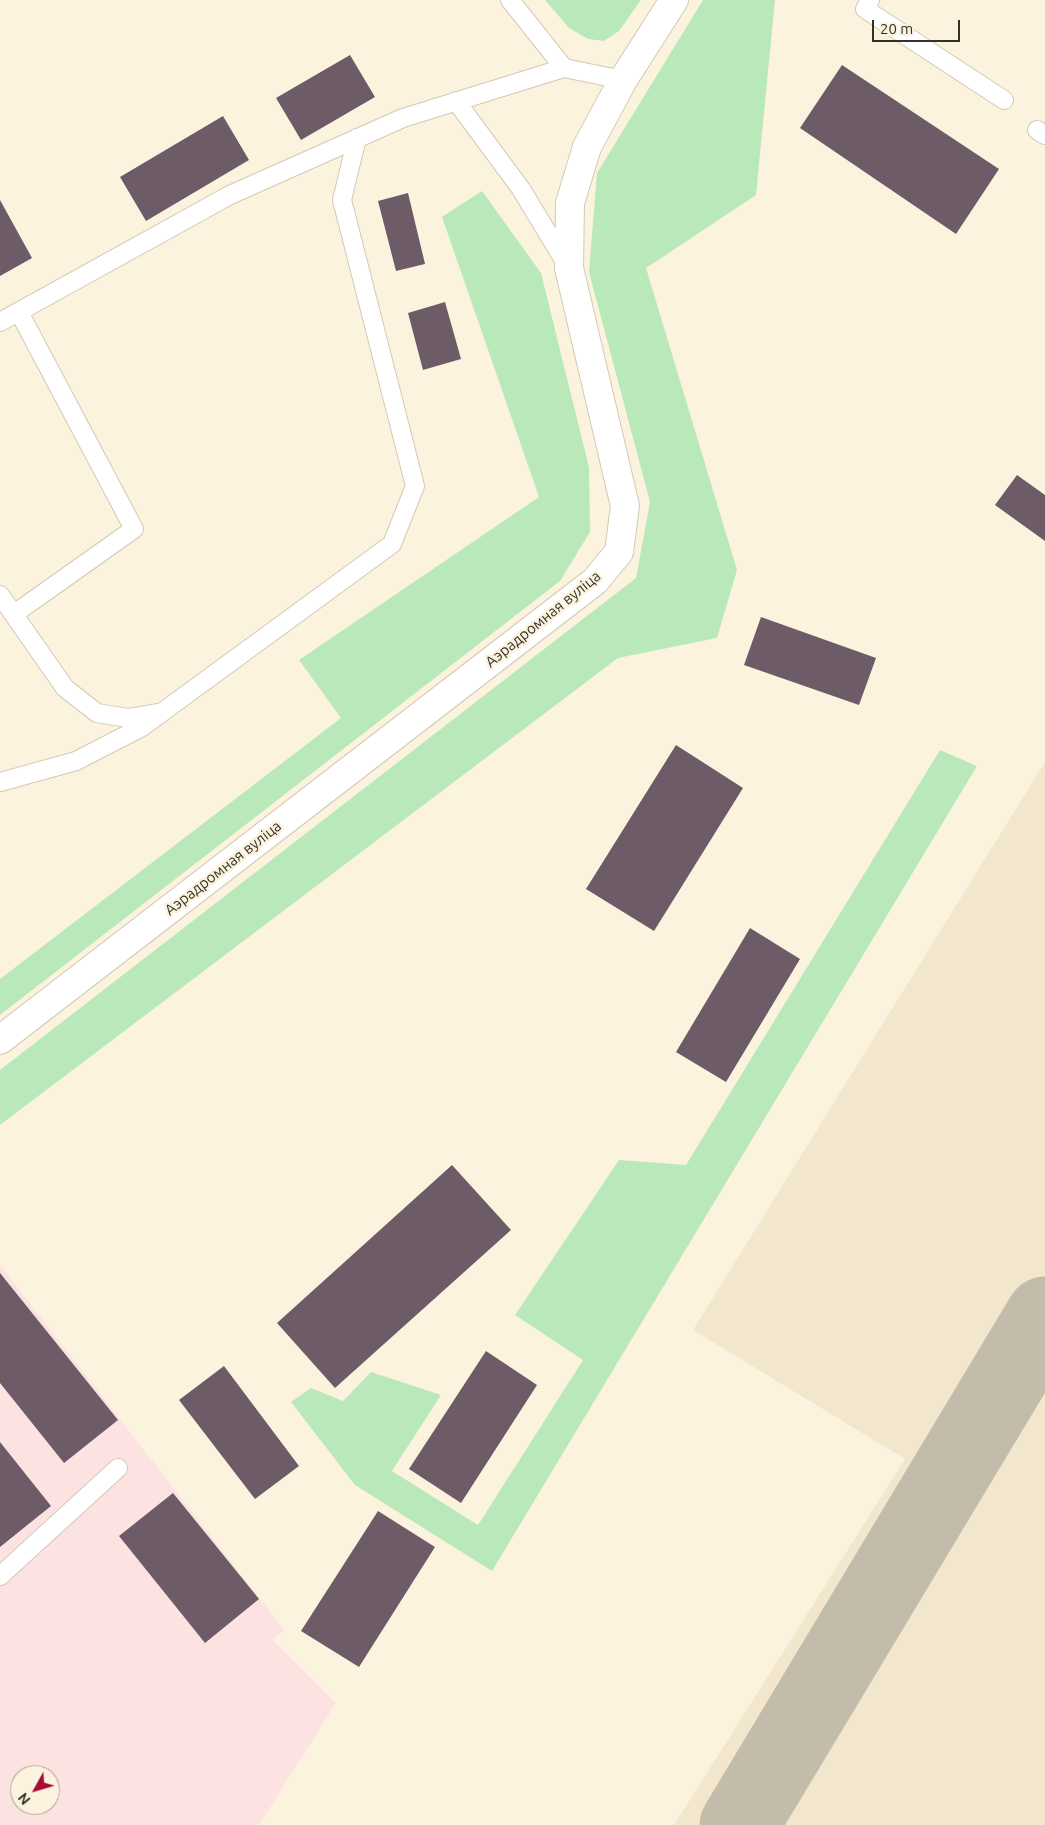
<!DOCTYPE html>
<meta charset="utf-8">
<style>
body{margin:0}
#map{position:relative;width:1045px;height:1825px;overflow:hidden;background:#fcf3de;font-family:Ubuntu,sans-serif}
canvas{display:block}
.north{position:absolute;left:10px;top:1765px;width:50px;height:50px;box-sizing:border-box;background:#fcf3de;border:1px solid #aca595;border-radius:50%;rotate:231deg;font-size:14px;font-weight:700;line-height:20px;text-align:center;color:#333028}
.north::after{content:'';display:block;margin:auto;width:18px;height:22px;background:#a60b33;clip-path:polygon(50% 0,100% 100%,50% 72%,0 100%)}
.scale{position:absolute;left:872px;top:20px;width:88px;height:22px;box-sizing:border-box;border:2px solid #333028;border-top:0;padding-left:6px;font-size:15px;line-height:18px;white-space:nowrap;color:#333028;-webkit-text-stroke:4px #fcf3de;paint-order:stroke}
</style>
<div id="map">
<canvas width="1045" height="1825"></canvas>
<div class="north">N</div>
<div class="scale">20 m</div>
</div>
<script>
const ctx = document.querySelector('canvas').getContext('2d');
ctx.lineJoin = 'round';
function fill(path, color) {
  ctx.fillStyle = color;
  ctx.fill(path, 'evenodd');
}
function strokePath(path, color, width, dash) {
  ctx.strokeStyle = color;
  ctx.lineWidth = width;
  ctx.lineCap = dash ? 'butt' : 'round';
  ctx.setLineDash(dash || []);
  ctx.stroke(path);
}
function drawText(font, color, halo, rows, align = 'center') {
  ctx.font = font + ' Ubuntu,sans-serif';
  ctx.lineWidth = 5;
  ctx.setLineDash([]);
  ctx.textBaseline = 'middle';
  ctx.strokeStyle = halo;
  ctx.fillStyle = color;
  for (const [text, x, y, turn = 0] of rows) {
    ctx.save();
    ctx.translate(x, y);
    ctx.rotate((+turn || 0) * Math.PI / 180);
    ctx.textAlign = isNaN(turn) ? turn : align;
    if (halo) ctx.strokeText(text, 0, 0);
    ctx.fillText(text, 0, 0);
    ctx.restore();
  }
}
fill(new Path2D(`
 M1045 762V1825H674L905 1459 693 1330Z`), '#f2e6cc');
fill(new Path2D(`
 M0 1265 284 1630 273 1640 336 1703 259 1825H0ZM20 1775H50V1805H20Z`), '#fde2e2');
fill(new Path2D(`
 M545 0H641L619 31 604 41 588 39 569 28Z
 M703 0H775L756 195 646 268 737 570 717 638 618 658 0 1125V1070L636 578 650 502 589 272 597 173Z
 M482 191 541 273 589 467 590 532 560 581 0 1015V979L341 718 299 660 539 497 442 217Z
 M940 750 977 766 492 1571 355 1485 291 1402 311 1388 343 1401 371 1372 441 1395 392 1471 478 1525 583 1360 515 1315 619 1160 686 1165Z`), '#b9e9bb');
strokePath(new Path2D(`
 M739 1825 1045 1316`), '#c4bcab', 79);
fill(new Path2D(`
 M350 55 375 97 301 140 276 98Z
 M842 65 999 169 956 234 800 128Z
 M223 116 249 160 146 221 120 177Z
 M408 193 425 264 396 271 378 201Z
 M0 200 32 258 0 276Z
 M445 302 461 359 423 370 408 313Z
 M1017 475 1045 495V541L995 505Z
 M761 617 876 658 859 705 744 665Z
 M676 745 743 788 654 931 586 889Z
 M750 928 800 959 726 1082 676 1052Z
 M452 1165 511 1230 335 1388 277 1323Z
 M0 1273 118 1420 64 1463 0 1383Z
 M486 1351 537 1385 461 1503 409 1469Z
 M224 1366 299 1466 255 1499 179 1400Z
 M0 1442 51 1506 0 1547Z
 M173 1493 259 1599 205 1643 119 1536Z
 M378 1511 435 1547 359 1667 301 1631Z`), '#6d5b67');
const service = new Path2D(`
 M510 0 564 68
 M870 0 865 9 1004 100
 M456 101 521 189 567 265
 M1037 130 1045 135
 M0 322 230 195 403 118 564 68 623 80
 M0 595 65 688 97 713 128 718 157 713
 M14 614 134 529 19 312
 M0 782 76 761 142 727 392 544 415 486 342 200 357 138
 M0 1576 118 1468`);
const minor = new Path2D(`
 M0 1040 595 581 619 552 625 506 569 268 570 203 587 147 623 80 674 0`);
strokePath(service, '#d2c9b6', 20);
strokePath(minor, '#d2c9b6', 30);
strokePath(service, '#fff', 18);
strokePath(minor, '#fff', 28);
drawText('15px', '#333028', '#fcf3de', [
 ["Аэрадромная вуліца",543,619,-39],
 ["Аэрадромная вуліца",223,868,-38]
]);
</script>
